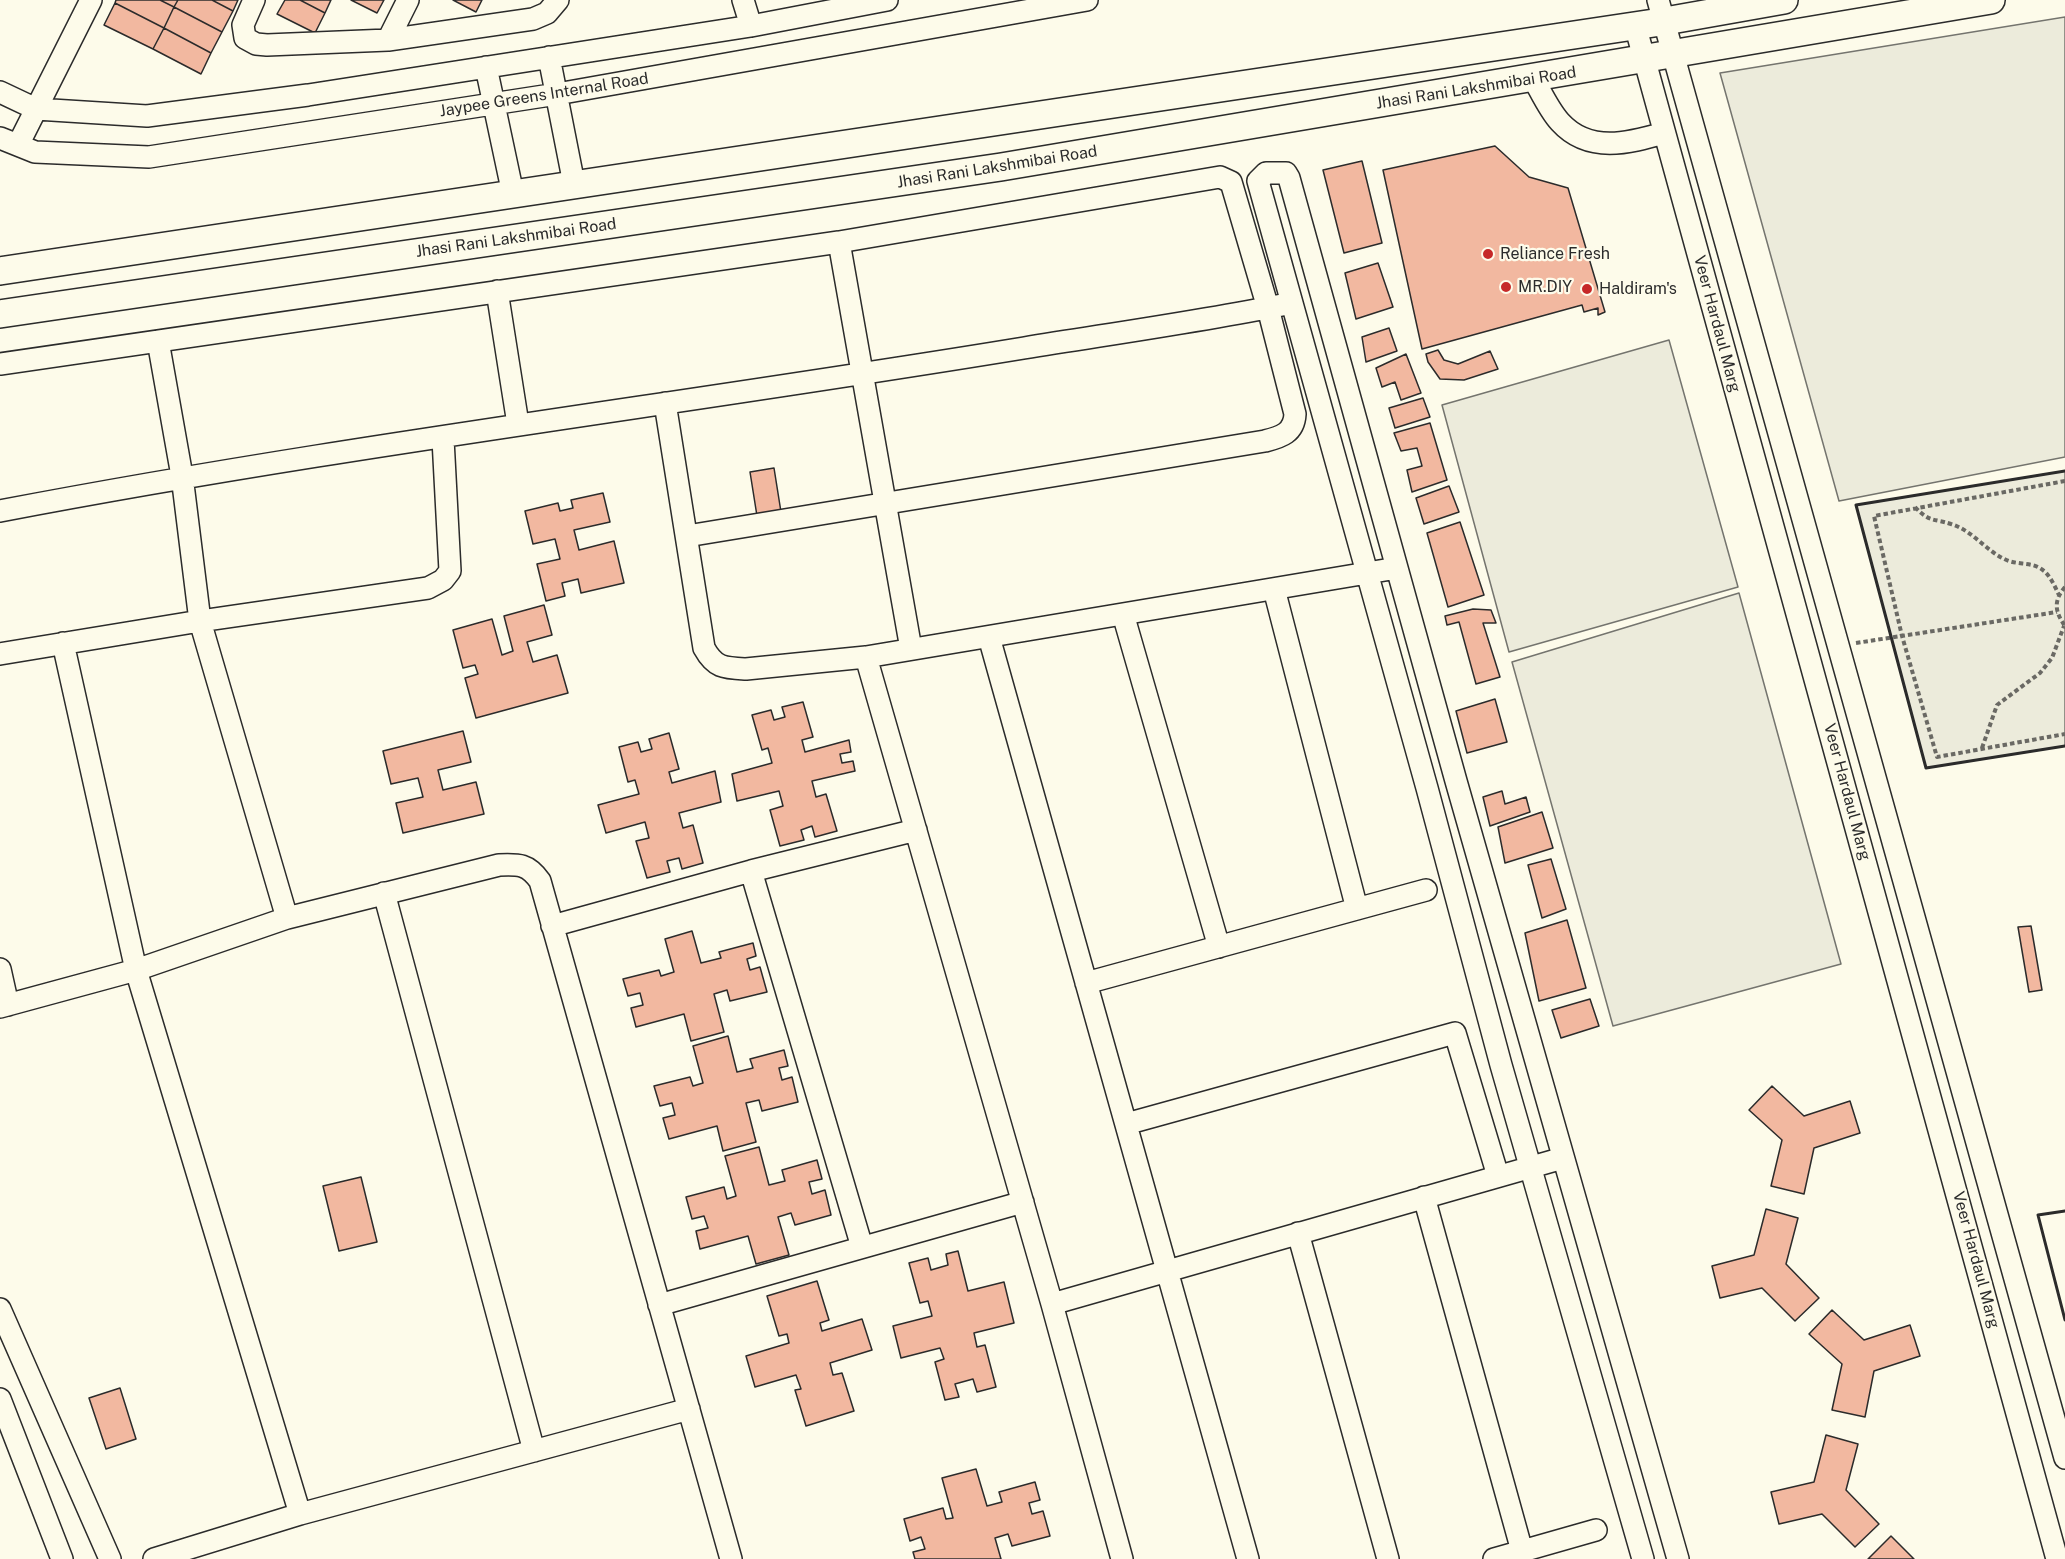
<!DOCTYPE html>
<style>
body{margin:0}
canvas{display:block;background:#fdfbea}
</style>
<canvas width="2065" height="1559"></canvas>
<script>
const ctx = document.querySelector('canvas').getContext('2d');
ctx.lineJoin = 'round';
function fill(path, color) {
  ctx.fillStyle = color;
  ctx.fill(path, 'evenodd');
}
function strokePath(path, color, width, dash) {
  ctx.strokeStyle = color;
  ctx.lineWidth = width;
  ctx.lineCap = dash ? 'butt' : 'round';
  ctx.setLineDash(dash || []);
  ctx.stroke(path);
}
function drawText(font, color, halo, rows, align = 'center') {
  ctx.font = font + ' "Public Sans",sans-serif';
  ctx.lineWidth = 4.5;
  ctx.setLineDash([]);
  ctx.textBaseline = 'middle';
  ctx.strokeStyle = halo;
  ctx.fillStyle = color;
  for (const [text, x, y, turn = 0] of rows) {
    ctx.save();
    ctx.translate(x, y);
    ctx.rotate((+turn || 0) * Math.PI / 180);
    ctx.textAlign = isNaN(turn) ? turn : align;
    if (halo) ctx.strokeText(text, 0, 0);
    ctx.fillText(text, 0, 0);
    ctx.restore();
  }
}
const green = new Path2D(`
 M2065 17V457L1839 501 1720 73Z
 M1669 340 1738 587 1509 652 1442 405Z
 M2065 471V746L1926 768 1856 505Z
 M1739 593 1841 964 1613 1026 1512 662Z`);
fill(green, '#ecebdb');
strokePath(green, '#74746e', 1.5);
const building = new Path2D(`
 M116 0H160L174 7 164 28 115 3Z
 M160 0H178L174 7Z
 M178 0H212L233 11 222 32 174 7Z
 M212 0H238L233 11Z
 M285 0H300L325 13 315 33 277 14Z
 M300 0H331L325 13Z
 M351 0H384L377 13Z
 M453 0H482L476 12Z
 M115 3 164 28 153 49 104 25Z
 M174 7 222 32 211 53 164 28Z
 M164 28 211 53 201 74 153 49Z
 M1495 146 1529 177 1568 188 1605 312 1598 315V308L1584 312 1582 305 1422 349 1383 170Z
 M1362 161 1382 243 1344 253 1323 170Z
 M1378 263 1393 307 1356 319 1345 273Z
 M1389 328 1397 351 1366 362 1362 337Z
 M1438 350 1444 360 1458 364 1490 351 1498 369 1464 380 1440 379 1428 362 1426 354Z
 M1406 354 1421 393 1401 400 1395 382 1382 387 1376 368Z
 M1423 398 1430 417 1395 428 1389 408Z
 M1430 423 1447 480 1412 492 1407 470 1422 466 1417 448 1401 451 1394 433Z
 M774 468 781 512 757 516 750 472Z
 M1449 486 1459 512 1424 524 1416 498Z
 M603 493 610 522 574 530 579 550 614 541 624 583 581 593 578 579 562 583 565 596 546 601 537 564 560 559 555 539 533 544 525 511 558 503 560 511 573 508 571 500Z
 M1460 522 1484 595 1448 607 1427 533Z
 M544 605 552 635 527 642 533 662 557 655 568 693 476 718 465 678 478 674 475 665 463 668 453 630 492 619 502 655 513 651 504 616Z
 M1473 609 1491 610 1496 623H1483L1500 677 1476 684 1459 622 1447 625 1445 616Z
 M1495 699 1507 742 1467 753 1456 711Z
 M803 702 813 737 802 740 805 752 849 740 851 752 840 754 842 763 853 761 855 771 812 781 816 797 826 794 837 831 815 837 812 826 801 830 804 840 780 846 770 810 783 806 779 791 737 801 732 774 772 763 768 748 762 750 752 715 771 710 774 720 785 717 782 707Z
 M463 731 471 762 438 770 443 790 476 782 484 814 403 833 396 803 423 797 418 778 391 784 383 751Z
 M669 733 679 769 669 772 672 783 715 771 721 802 679 813 683 828 693 825 703 863 682 869 679 858 667 861 670 872 647 878 636 841 649 838 645 822 606 833 598 805 639 794 635 780 628 782 619 747 638 742 641 752 652 749 649 739Z
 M1502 791 1505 804 1526 797 1530 812 1490 826 1483 797Z
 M1542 812 1553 848 1505 863 1498 827Z
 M1551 859 1566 909 1542 918 1528 865Z
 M1567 920 1586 988 1539 1001 1525 933Z
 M2031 926 2042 990 2029 992 2018 927Z
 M692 931 701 963 721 958 719 952 753 943 756 956 747 959 750 970 760 967 767 992 730 1001 727 990 714 994 724 1032 691 1041 684 1014 636 1027 631 1008 643 1005 640 993 628 996 623 979 659 970 661 976 674 972 665 939Z
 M1590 999 1599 1026 1561 1038 1552 1010Z
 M728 1036 737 1072 753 1068 750 1059 784 1050 788 1066 779 1068 782 1080 792 1077 798 1102 762 1111 759 1100 746 1103 756 1142 723 1151 717 1126 669 1139 663 1118 675 1115 672 1103 660 1106 654 1086 690 1077 693 1086 703 1083 693 1046Z
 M1772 1086 1804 1116 1850 1101 1860 1133 1814 1148 1804 1194 1771 1186 1782 1140 1749 1110Z
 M759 1147 769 1185 785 1181 782 1170 817 1160 822 1179 809 1182 812 1194 825 1190 831 1215 795 1225 791 1213 778 1217 789 1255 756 1264 748 1236 700 1249 696 1231 708 1228 704 1216 692 1219 686 1197 724 1187 727 1199 736 1196 725 1156Z
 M361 1177 377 1242 339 1251 323 1186Z
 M1766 1209 1798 1218 1786 1264 1819 1298 1795 1321 1762 1288 1720 1298 1712 1266 1754 1255Z
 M958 1251 968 1291 1004 1282 1014 1323 974 1333 977 1347 985 1345 996 1387 977 1392 973 1379 955 1384 959 1397 945 1400 935 1362 944 1359 940 1348 901 1358 893 1326 932 1316 928 1301 920 1303 909 1263 928 1258 931 1270 948 1265 946 1254Z
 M817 1281 829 1320 820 1323 822 1331 862 1319 872 1350 830 1363 833 1375 842 1373 854 1411 806 1426 795 1390 801 1389 796 1375 755 1387 746 1356 789 1343 787 1334 779 1336 767 1296Z
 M1832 1310 1864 1340 1910 1325 1920 1356 1874 1371 1865 1417 1832 1410 1842 1364 1809 1334Z
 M120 1388 136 1439 106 1449 89 1398Z
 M1826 1435 1858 1444 1846 1490 1879 1524 1855 1547 1822 1514 1779 1524 1771 1492 1814 1482Z
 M976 1469 987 1506 1002 1502 999 1492 1035 1482 1040 1500 1029 1503 1032 1514 1043 1511 1050 1536 1012 1546 1008 1534 995 1538 1001 1559H915L913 1552 925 1549 921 1537 910 1541 904 1519 943 1508 946 1519 953 1518 942 1478Z
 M1891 1536 1914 1559H1868Z`);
fill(building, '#f2b8a0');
strokePath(building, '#2b2b2b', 1.5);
const minor = new Path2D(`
 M254 0 243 25 245 38 256 44 267 45 388 40 533 19 547 13 558 0
 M743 0 751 26
 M1658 0 2065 1458
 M1635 25 2057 1559
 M388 40 408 0
 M549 57 574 184
 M486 67 513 194
 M1533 78C1541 92 1549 110 1560 122 1589 154 1629 143 1664 133
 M0 92 36 109 147 116 308 95 751 26 887 0
 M0 138 35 152 149 157 557 94 1087 0
 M18 145 91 0
 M839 242 911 649
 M497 291 518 424
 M158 341 182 476 200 621 287 918
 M0 364 839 242 1220 177 1231 182 1268 308 1295 414C1294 433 1281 437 1265 441L687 536
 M665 403 704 648C715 668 724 668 746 669L866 657 1397 568
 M0 511C340 446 683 404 1024 348 1110 334 1197 322 1282 305
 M1274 589 1357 909
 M1123 614 1219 947
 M989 637 1248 1559
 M63 643 136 970 300 1514
 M0 654 200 621 428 588 443 580 450 571 443 439
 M866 657 1052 1304 1122 1559
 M751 871 862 1247
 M384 893 534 1451
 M552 926 751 871 916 830
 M0 969 8 1005
 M1086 983 1426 890
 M0 1007 136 970 287 918 499 865C519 864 528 864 540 881L731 1559
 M1126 1124 1455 1033 1498 1176
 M1424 1197 1522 1551
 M1298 1233 1388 1559
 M1052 1304 1563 1158
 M659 1305 1023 1202
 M0 1309 110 1559
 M0 1399 62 1559
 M154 1559 300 1514 689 1409
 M1494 1559 1596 1530
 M1643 1559 1501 1065 1427 788 1258 181 1266 173H1286L1289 178 1456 781 1678 1559`);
const major = new Path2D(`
 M0 271 1654 23 1784 0
 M0 314 1001 167 1991 0`);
strokePath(minor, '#2b2b2b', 24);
strokePath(major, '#2b2b2b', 30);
strokePath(new Path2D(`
 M2065 481 1874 516 1902 636 1937 757 2065 734
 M1915 507C1930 523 1933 518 1951 524 1974 531 1987 553 2009 561 2021 565 2034 562 2044 571 2051 577 2055 587 2059 595
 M2065 587C2053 601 2055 612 2065 626
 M1856 643 2057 612
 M1982 748 1997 705 2040 673 2052 658 2064 626`), '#6a6964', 4, [4.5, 3]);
strokePath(minor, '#fdfbea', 21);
strokePath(major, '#fdfbea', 27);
strokePath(new Path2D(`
 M2065 471 1856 505 1926 768 2065 746
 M2065 1211 2038 1215 2065 1320`), '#2b2b2b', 3);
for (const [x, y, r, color] of [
 [1488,254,6,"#c62828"],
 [1506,287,6,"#c62828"],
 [1587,289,6,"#c62828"]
]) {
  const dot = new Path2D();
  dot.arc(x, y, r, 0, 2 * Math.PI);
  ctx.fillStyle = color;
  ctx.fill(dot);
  strokePath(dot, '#fdfbea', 2);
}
drawText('16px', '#2b2b2b', '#fdfbea', [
 ["Jhasi Rani Lakshmibai Road",1476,88,-9],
 ["Jaypee Greens Internal Road",544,95,-9],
 ["Jhasi Rani Lakshmibai Road",997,167,-9],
 ["Jhasi Rani Lakshmibai Road",516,238,-8],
 ["Veer Hardaul Marg",1717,324,75],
 ["Veer Hardaul Marg",1847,792,75],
 ["Veer Hardaul Marg",1976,1260,75]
]);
drawText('16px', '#2b2b2b', '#fdfbea', [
 ["Reliance Fresh",1500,254],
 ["MR.DIY",1518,287],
 ["Haldiram's",1599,289]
], 'left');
</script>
